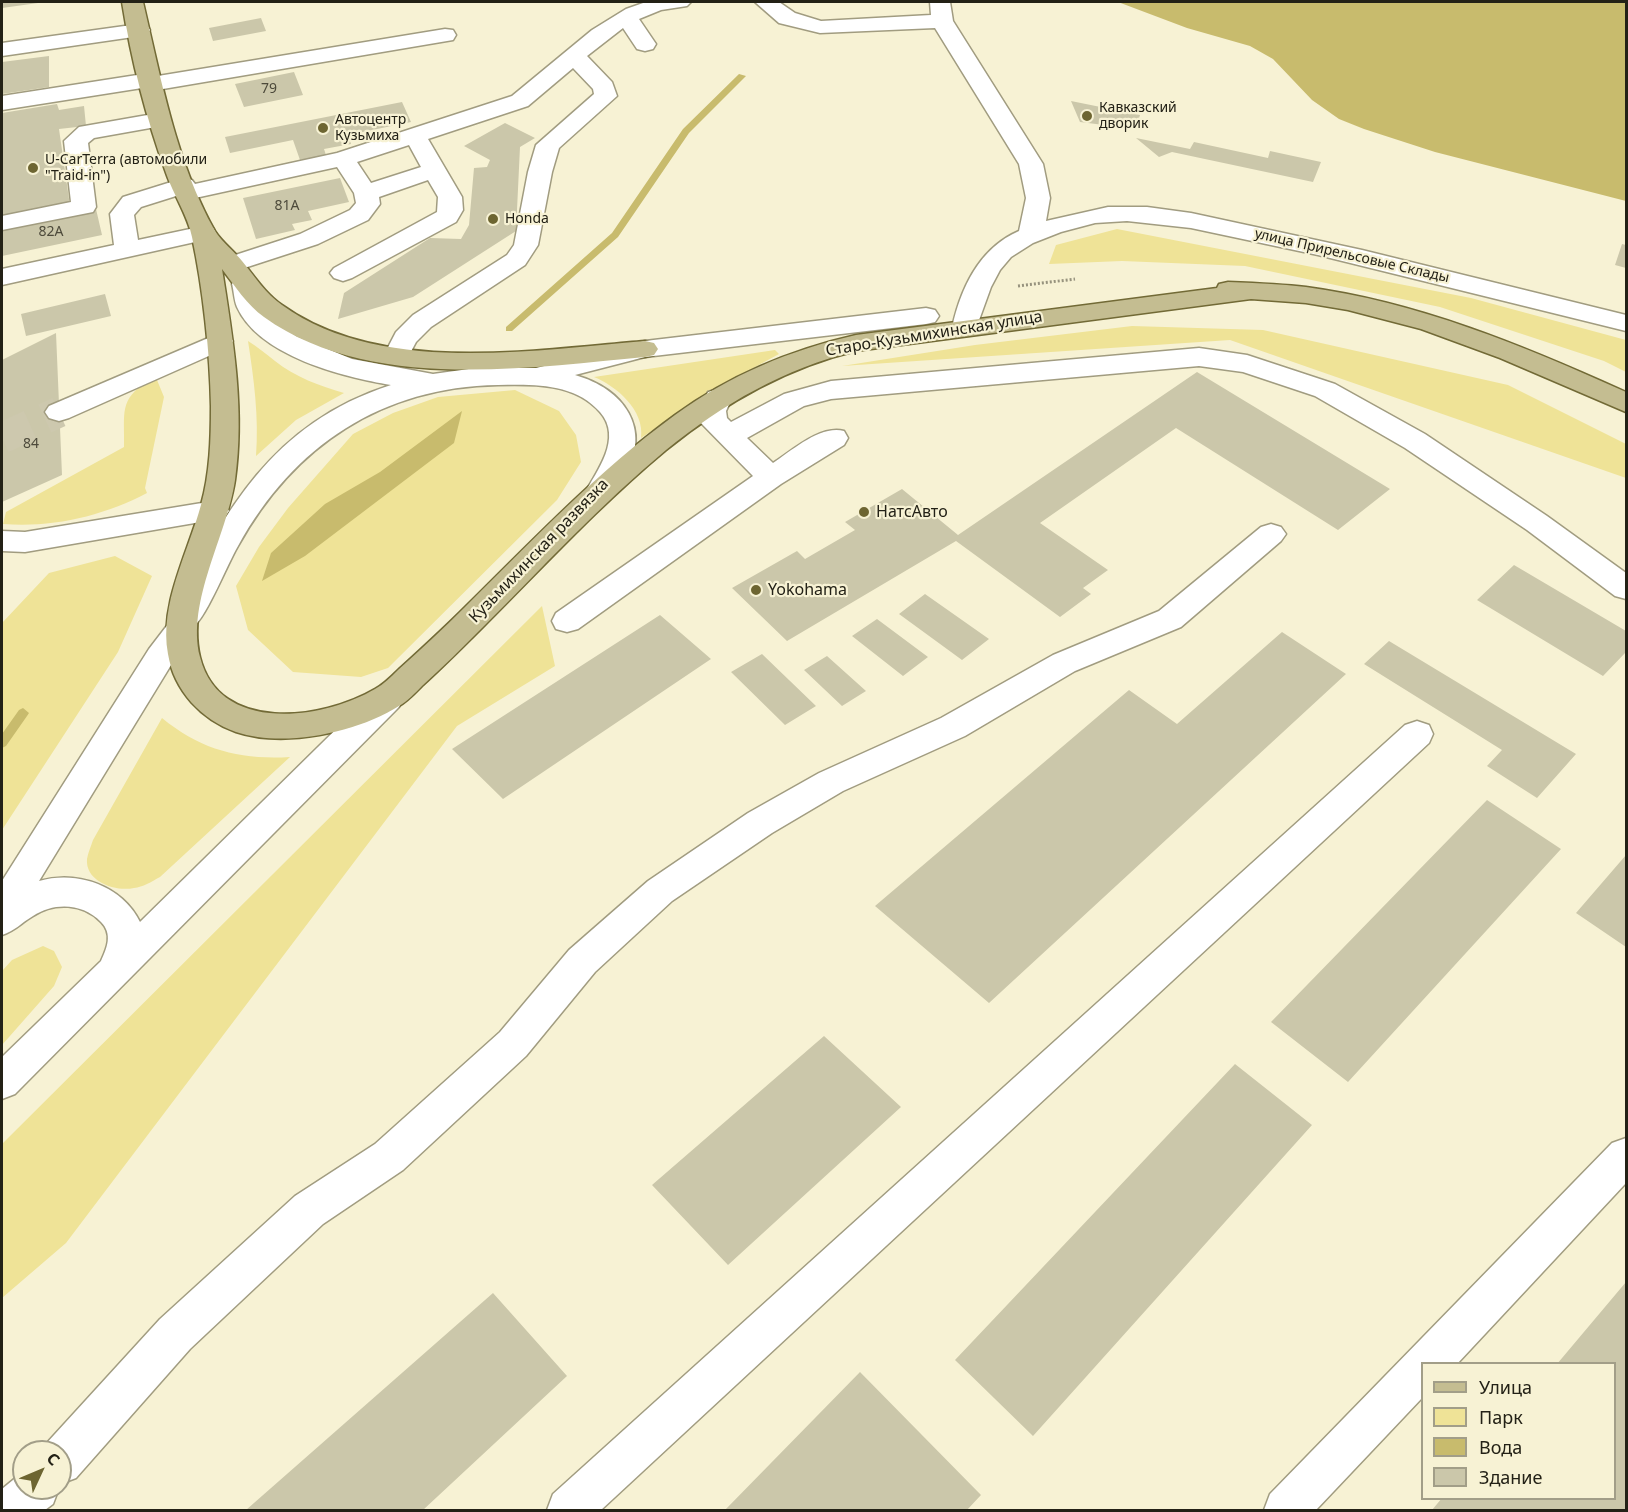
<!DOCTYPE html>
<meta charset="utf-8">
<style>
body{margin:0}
#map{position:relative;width:1628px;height:1512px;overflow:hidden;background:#f7f2d4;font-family:"Noto Sans",sans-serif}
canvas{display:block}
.frame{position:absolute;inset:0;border:3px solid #232116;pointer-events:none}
.legend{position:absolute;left:1421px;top:1362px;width:195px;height:138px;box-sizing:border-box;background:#f7f2d4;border:2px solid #a29e88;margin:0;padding:8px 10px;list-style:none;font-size:18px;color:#232116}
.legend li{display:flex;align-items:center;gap:12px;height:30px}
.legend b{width:30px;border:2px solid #a29e88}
.north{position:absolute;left:12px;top:1440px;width:60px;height:60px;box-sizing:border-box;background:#f7f2d4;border:2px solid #a29e88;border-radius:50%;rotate:46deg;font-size:16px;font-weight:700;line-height:24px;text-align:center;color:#232116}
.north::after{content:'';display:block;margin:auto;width:21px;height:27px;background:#6d6531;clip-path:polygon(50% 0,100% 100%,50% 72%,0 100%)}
</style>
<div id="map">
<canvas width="1628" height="1512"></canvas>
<div class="frame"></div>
<ul class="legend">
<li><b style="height:8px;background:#c4bd91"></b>Улица</li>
<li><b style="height:16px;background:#efe397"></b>Парк</li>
<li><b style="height:16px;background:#c8bb6d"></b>Вода</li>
<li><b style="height:16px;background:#cbc7aa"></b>Здание</li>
</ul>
<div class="north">С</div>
</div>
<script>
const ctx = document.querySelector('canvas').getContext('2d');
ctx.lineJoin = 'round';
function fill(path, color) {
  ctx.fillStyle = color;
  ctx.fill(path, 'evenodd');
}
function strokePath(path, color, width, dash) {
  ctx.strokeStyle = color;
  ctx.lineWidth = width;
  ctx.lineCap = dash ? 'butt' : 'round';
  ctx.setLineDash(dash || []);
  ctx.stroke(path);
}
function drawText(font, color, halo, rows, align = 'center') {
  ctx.font = font + ' "Noto Sans",sans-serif';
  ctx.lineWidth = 4.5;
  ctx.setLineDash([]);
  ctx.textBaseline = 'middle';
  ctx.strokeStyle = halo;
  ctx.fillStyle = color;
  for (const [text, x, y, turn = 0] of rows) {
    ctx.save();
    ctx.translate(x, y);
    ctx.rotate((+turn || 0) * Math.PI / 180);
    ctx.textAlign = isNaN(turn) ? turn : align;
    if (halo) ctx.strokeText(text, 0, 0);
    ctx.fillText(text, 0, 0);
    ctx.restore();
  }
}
fill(new Path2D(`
 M1117 229 1471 298 1626 340V372L1604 361 1440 307 1245 266 1122 261 1049 264 1056 245Z
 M1132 326 1263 330 1508 385 1626 444V478L1230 340 842 366 975 345Z
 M248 341C258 347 266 354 275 361 295 377 320 386 344 393L296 420 256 456C259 417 254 380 248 341Z
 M775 350 779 354 709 392 641 438C645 410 616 386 594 377Z
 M149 380H157L164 397 145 488 147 493C103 516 53 528 3 524L6 512 124 447C125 413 118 400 149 380Z
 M515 390 559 411 576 435 581 462 557 500 388 668 361 677 293 672 248 630 236 586 259 547 288 508 353 434 393 413 438 397Z
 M115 556 152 576 118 652 2 830V623L49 573Z
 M542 606 555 666 457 726 66 1243 2 1298V1144Z
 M162 718C201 750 240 760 290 757L160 877C151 882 143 887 134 888 116 892 85 882 87 859 88 853 91 846 93 840Z
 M43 946 54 951 62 967 54 986 2 1045V971L12 960Z`), '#efe397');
fill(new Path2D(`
 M1118 2H1626V201L1435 152 1364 129 1339 119 1312 100 1273 59 1250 46 1187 28Z
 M462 411 454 443 305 556 262 581 271 553 325 504 380 472Z`), '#c8bb6d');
fill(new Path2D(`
 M739 74 746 76 689 133 618 237 512 331H506V327L612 233 683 129Z
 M23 708 29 713 27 716 6 746 2 748V734L19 710Z`), '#c8bb6d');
fill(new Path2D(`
 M2 2H38V3L2 8Z
 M261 18 266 31 213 41 209 28Z
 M49 56V87L2 94V62Z
 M294 72 303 95 244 107 235 84Z
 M1071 101 1140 115 1136 129 1080 122Z
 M402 102 411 122 348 135 351 144 324 149 326 155 300 160 293 140 230 153 225 137Z
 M57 104 59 110 84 106 86 126 59 129 70 206 2 218V113Z
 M505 123 535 138 520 147 516 231 413 297 338 319 344 293 430 238 461 239 469 225 474 168 487 167 490 160 464 146Z
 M1136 138 1190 149 1194 142 1268 158 1270 151 1321 162 1313 182 1172 152 1159 157Z
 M340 178 349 202 308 211 312 220 292 224 295 230 256 239 243 198Z
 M96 209 102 235 2 256V230Z
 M1622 244 1626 245V268L1615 265Z
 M105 294 111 316 26 336 21 314Z
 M56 333 62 475 2 502V360Z
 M1197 372 1390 489 1338 530 1176 428 1040 523 1108 570 1083 588 1091 594 1060 617 956 541 787 641 732 588 797 551 805 559 855 530 845 522 902 489 958 535Z
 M1514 565 1626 631V652L1603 676 1477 600Z
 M925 594 989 639 962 660 899 614Z
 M660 615 711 659 503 799 452 749Z
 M877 619 928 657 903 676 852 636Z
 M1282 632 1346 674 989 1003 875 906 1129 690 1177 724Z
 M1389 641 1576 754 1537 798 1487 766 1502 750 1364 664Z
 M762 654 816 706 785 725 731 672Z
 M827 656 866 691 842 706 804 670Z
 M1487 800 1561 849 1348 1082 1271 1022Z
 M1626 855V947L1576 913Z
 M824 1036 901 1107 728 1265 652 1185Z
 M1235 1064 1312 1125 1033 1436 955 1360Z
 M1626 1282V1510H1432L1442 1498H1614V1364H1557Z
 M493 1293 567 1376 423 1510H246Z
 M860 1372 981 1495 967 1510H725Z`), '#cbc7aa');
strokePath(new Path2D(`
 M2 438 59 412`), '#cdc8ae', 31, [31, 16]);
const minor = new Path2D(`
 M646 2H691L687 6 661 10 639 19 656 44 653 49 645 51 637 49 623 28 587 56 612 82 617 96 559 148 552 172 538 245 525 265 431 327 416 342 406 361 397 364 388 361 384 355 396 332 413 315 507 255 514 245 528 172 536 145 594 94 593 89 573 68 528 106 428 139 462 197 463 210 456 222 352 278 343 281 334 278 330 273 334 268 437 212 438 197 428 180 379 197 380 204 368 220 318 244 232 272 223 269 219 264 223 259 300 234 350 210 356 203 354 193 337 167 186 200 176 196 141 207 134 215 138 240 204 226 213 228 216 233 213 238 2 285V269L114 245 110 214 123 197 184 178 192 180 195 184 337 153 512 96 592 30 626 9ZM409 145 421 167 371 183 357 162Z
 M755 2H779L795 13 821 21 931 15 930 2H950L953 21 1043 164 1050 198 1046 221 1108 207H1147L1191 213 1362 250 1626 315V331L1318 255 1191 228 1127 221 1095 223 1061 232 1033 243 1011 257 1000 270 991 287 974 334 965 336 956 334 952 328C961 287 980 248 1019 231L1026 198 1019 164 935 28 820 33 779 23Z
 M139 24 147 25 150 30 147 35 2 56V43Z
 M445 29 453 30 456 35 453 40 151 91 142 88 2 110V96L150 73 158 76Z
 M159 113 167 115 170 120 167 125 94 138 88 143 96 207 93 212 2 230V216L71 202 64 141 79 127Z
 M245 276 254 278 258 284 262 305 274 320 296 336 352 359 433 374 476 368H536L645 341 926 308 935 310 939 316 935 322 926 324 645 357 575 375C624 389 652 428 625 476 621 484 613 498 606 502 599 505 594 503 588 501L584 494C597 471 623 438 600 412 575 383 533 384 498 385 382 387 294 445 238 546 228 563 207 615 195 625L196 628 171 665 39 881C78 870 122 886 140 922L377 689 388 686 399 689 404 698 399 707 15 1094 2 1099V1057L101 961C107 948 113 934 101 922 83 903 54 902 33 916 21 923 15 931 2 935V881L149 649 172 619 171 616C225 512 270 424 391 385 343 377 259 356 237 307 234 300 234 291 232 284L236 278Z
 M220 333 229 335 233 341 229 347 69 418 59 421 49 418 45 412 49 406Z
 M1199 348 1247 355 1335 384 1425 434 1547 516 1626 573V599L1615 596 1527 530 1405 448 1315 396 1243 372 1199 366 831 399 804 406 747 438 773 463C793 450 820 425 844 431L848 438 844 445 781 484 578 629 567 632 556 629 552 621 556 613 753 476 699 421 698 411 708 392 718 389 728 392 732 398 726 411 727 418 731 422 784 394 831 381Z
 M214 501 224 504 229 511 224 518 25 552 2 551V531L25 532Z
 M1271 524 1281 527 1286 534 1281 541 1181 627 1075 671 965 736 843 791 772 833 672 901 595 972 526 1056 403 1170 323 1224 190 1349 76 1478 60 1484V1452H42L44 1446 160 1319 295 1196 375 1144 500 1032 569 950 648 881 748 813 819 773 941 718 1053 655 1159 611 1261 527Z
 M1417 721 1429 725 1433 734 1429 743 601 1510H547L553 1494 1405 725Z
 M1626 1138V1183L1457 1364H1422V1398L1316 1510H1264L1270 1494 1612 1143Z
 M24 1471V1488H59L53 1504 45 1510H2V1489Z`);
const major = new Path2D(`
 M122 2H143C161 79 176 162 215 231 222 242 234 251 242 261 255 277 266 294 282 305 380 376 532 350 645 341L654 343 658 349 654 355 645 357C525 368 368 392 264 317 247 305 235 286 222 269 233 339 245 410 235 480 227 536 186 601 200 657 219 734 322 720 375 689 384 684 391 677 398 670 421 649 443 629 465 607 532 541 598 471 675 415 730 375 790 350 856 335L1217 288 1219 284 1228 282C1254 283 1280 284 1306 287 1418 302 1524 346 1626 392V412L1500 358 1421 329 1348 310 1306 303 1251 299 856 351C785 368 723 404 666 450 601 504 543 567 483 627 463 647 443 667 422 686 415 693 408 701 399 706 356 733 284 748 236 732 202 720 174 691 168 654 159 604 188 553 201 505 210 473 211 439 211 406 210 353 203 288 192 237 188 216 173 194 166 173 146 118 131 59 122 2Z`);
strokePath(minor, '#a19c80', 3);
strokePath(major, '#726a36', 3);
strokePath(new Path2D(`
 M1018 286 1075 279`), '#97937e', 3, [2, 2]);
fill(minor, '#fff');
fill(major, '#c4bd91');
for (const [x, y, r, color] of [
 [1087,116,6,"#6d6531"],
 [323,128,6,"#6d6531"],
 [33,168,6,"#6d6531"],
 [493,219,6,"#6d6531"],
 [864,512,6,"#6d6531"],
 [756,590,6,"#6d6531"]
]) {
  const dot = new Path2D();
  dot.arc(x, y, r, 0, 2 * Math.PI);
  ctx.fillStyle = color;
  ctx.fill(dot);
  strokePath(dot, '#f7f2d4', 2);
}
drawText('14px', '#4d4a3b', null, [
 ["79",269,89],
 ["81А",287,206],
 ["82А",51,232],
 ["84",31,444]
]);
drawText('14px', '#232116', '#f7f2d4', [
 ["Кавказский",1099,108],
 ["дворик",1099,124],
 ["Автоцентр",335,120],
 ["Кузьмиха",335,136],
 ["U-CarTerra (автомобили",45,160],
 ["\"Traid-in\")",45,176],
 ["Honda",505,219]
], 'left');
drawText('14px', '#232116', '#f7f2d4', [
 ["улица Прирельсовые Склады",1352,256,13]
]);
drawText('16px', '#232116', '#f7f2d4', [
 ["Старо-Кузьмихинская улица",934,334,-9],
 ["Кузьмихинская развязка",539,551,-46]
]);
drawText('16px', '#232116', '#f7f2d4', [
 ["НатсАвто",876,512],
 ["Yokohama",768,590]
], 'left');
</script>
